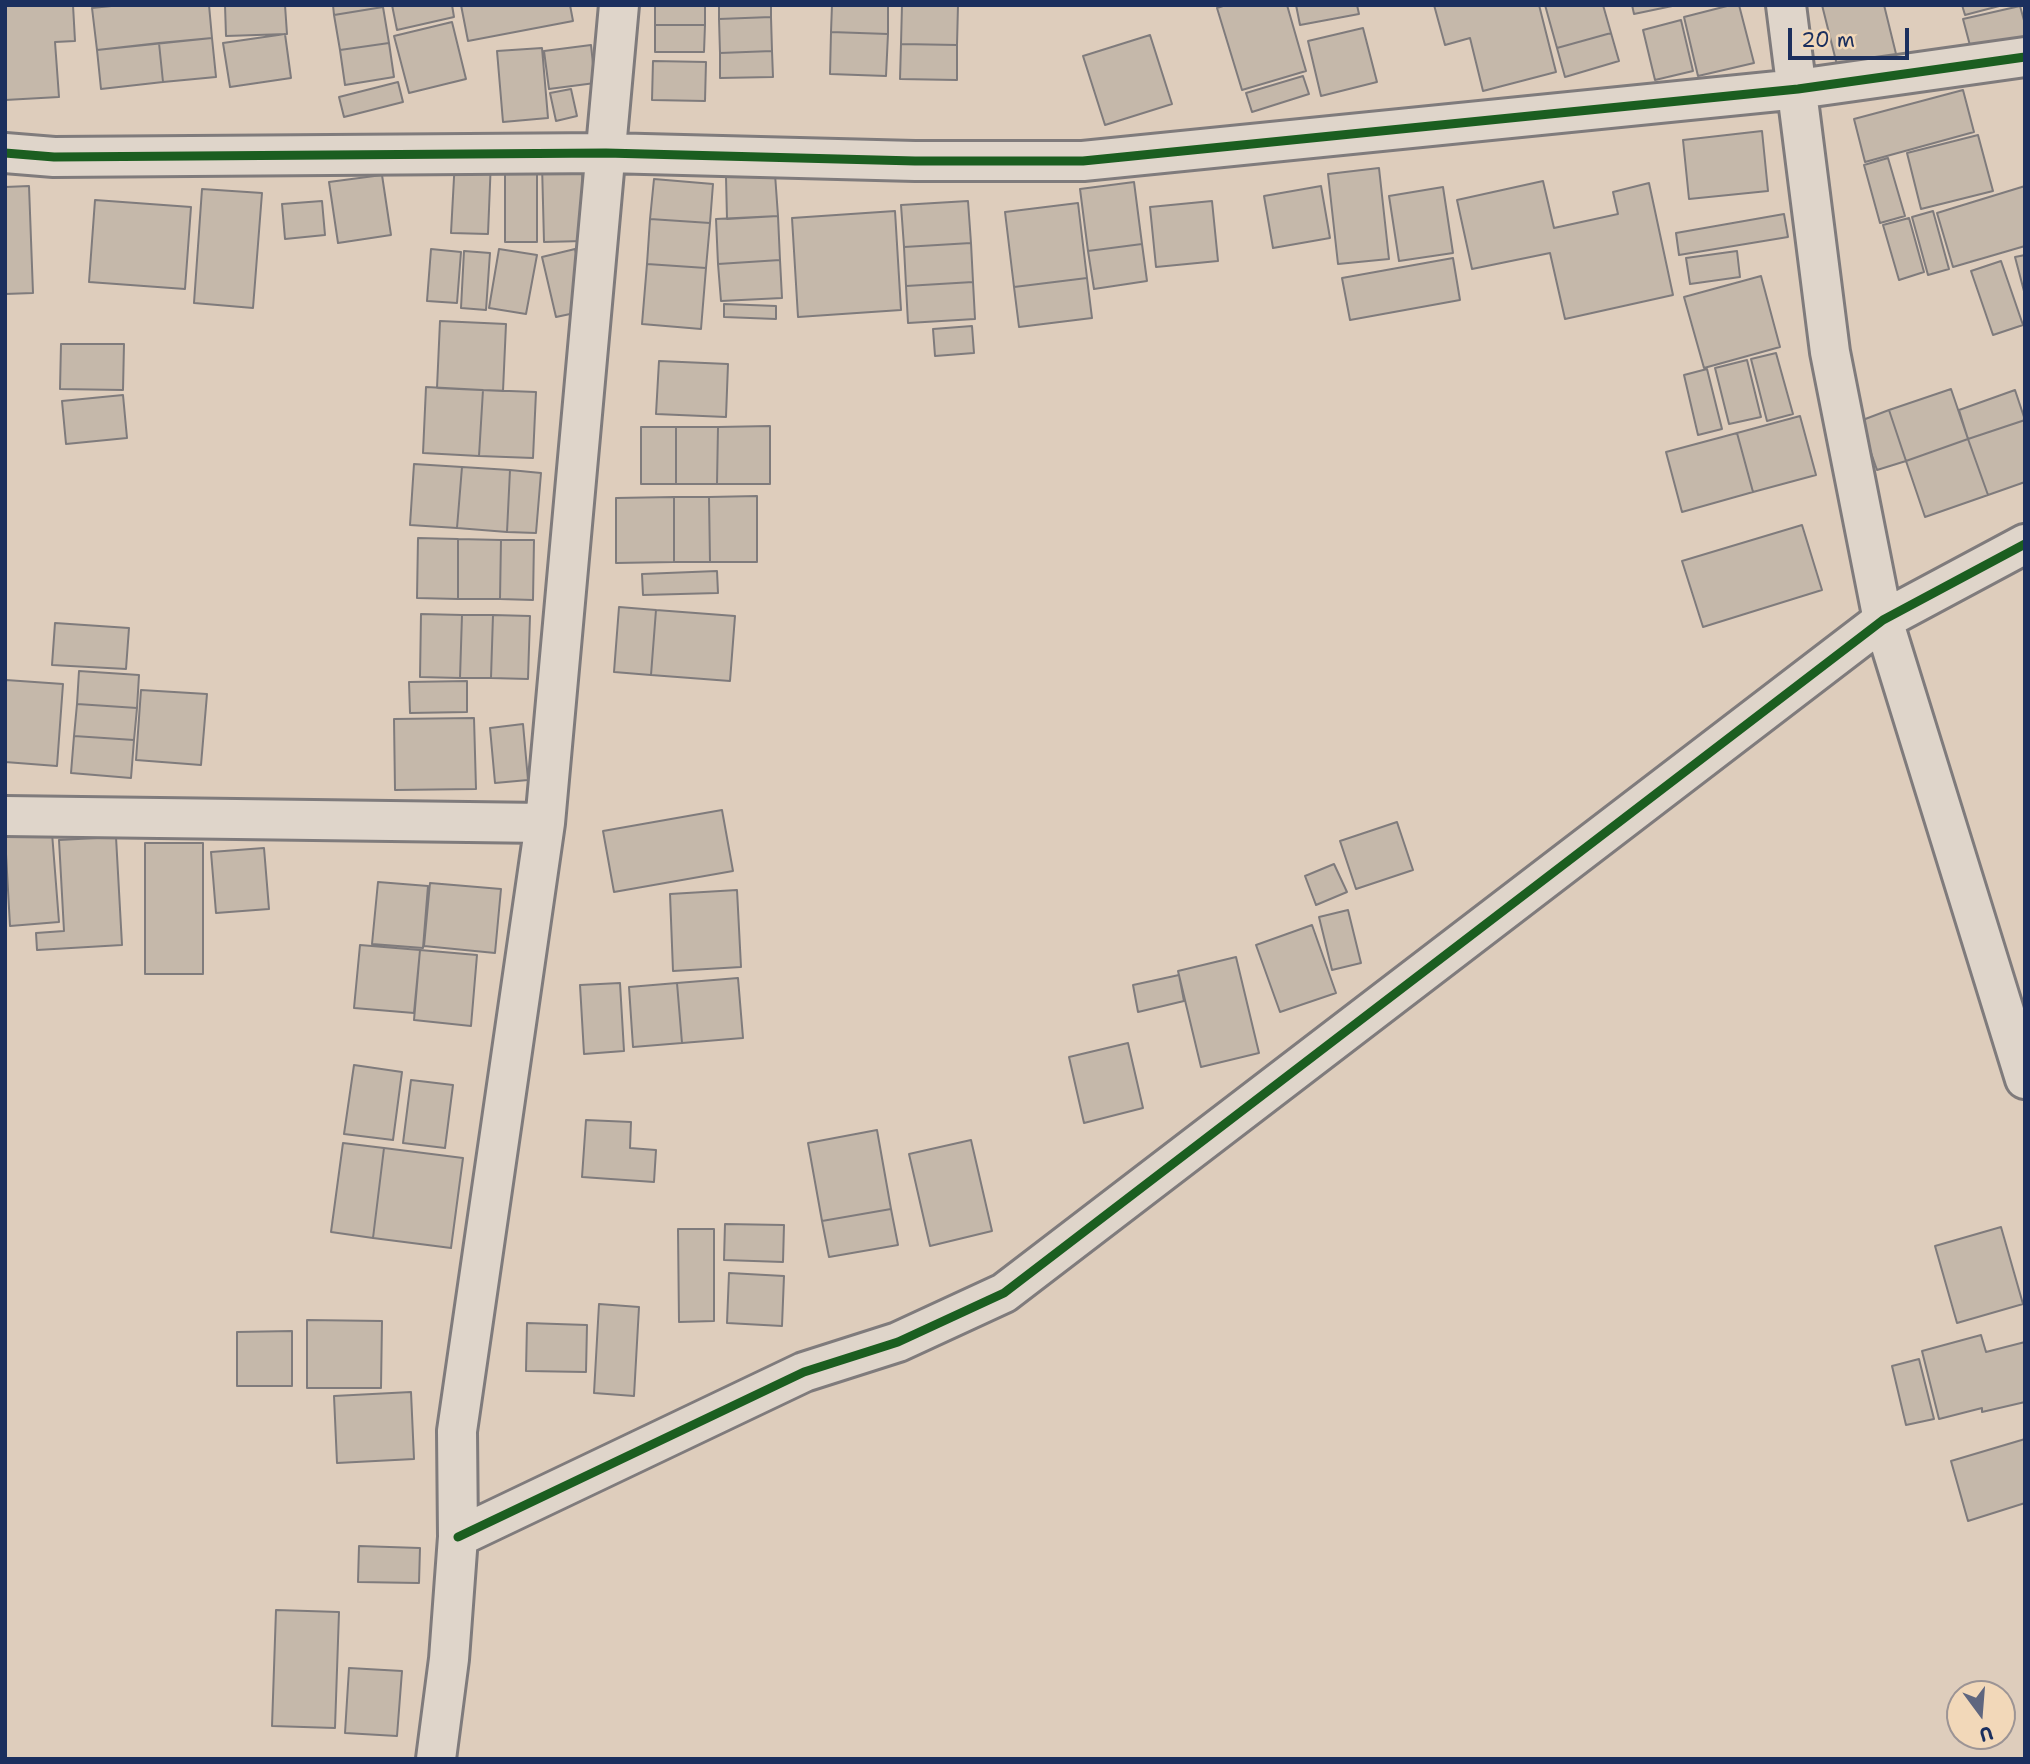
<!DOCTYPE html>
<style>
body{margin:0}
#map{position:relative;width:2030px;height:1764px;overflow:hidden;background:#decdbc;font-family:"Shantell Sans",sans-serif}
canvas{display:block}
.frame{position:absolute;inset:0;border:7px solid #1b2f5e;pointer-events:none}
.north{position:absolute;left:1946px;top:1680px;width:70px;height:70px;box-sizing:border-box;background:#f2d8b9;border:2px solid #9c9495;border-radius:50%;rotate:164deg;font-size:19px;font-weight:700;line-height:28px;text-align:center;color:#1b2f5e}
.north::after{content:'';display:block;margin:auto;width:24px;height:32px;background:#5f667f;clip-path:polygon(50% 0,100% 100%,50% 72%,0 100%)}
.scale{position:absolute;left:1788px;top:28px;width:121px;height:32px;box-sizing:border-box;border:4px solid #1b2f5e;border-top:0;padding-left:9px;font-size:21px;line-height:24px;white-space:nowrap;color:#1b2f5e;-webkit-text-stroke:5px #f2d8b9;paint-order:stroke}
</style>
<div id="map">
<canvas width="2030" height="1764"></canvas>
<div class="frame"></div>
<div class="north">U</div>
<div class="scale">20 m</div>
</div>
<script>
const ctx = document.querySelector('canvas').getContext('2d');
ctx.lineJoin = 'round';
function fill(path, color) {
  ctx.fillStyle = color;
  ctx.fill(path, 'evenodd');
}
function strokePath(path, color, width, dash) {
  ctx.strokeStyle = color;
  ctx.lineWidth = width;
  ctx.lineCap = dash ? 'butt' : 'round';
  ctx.setLineDash(dash || []);
  ctx.stroke(path);
}
const building = new Path2D(`
 M5 5H73L75 41 55 42 59 97 5 100Z
 M121 5H209L212 38 97 50 92 8Z
 M225 5H285L287 34 226 36Z
 M333 5H383V7L334 15Z
 M392 5H452L454 17 397 30Z
 M461 5H570L573 21 468 41Z
 M655 5H705V25H655Z
 M719 5H771V17L719 19Z
 M832 5H888V34L831 32Z
 M902 5H958L957 45 901 44Z
 M1226 5H1287L1306 71 1242 90 1217 8Z
 M1296 5H1357L1359 14 1300 25Z
 M1434 5H1539L1556 72 1483 91 1470 38 1445 45Z
 M1545 5H1603L1611 33 1557 48Z
 M1632 5H1677L1634 14Z
 M1731 5H1739L1754 63 1698 76 1684 17Z
 M1822 5H1884L1898 62 1840 77Z
 M1962 5H2003L1965 15Z
 M2020 6 2025 24V40L1972 53 1963 19Z
 M383 7 389 43 340 50 334 15Z
 M771 17 772 51 720 53 719 19Z
 M1681 20 1693 71 1655 80 1643 30Z
 M452 22 466 79 409 93 394 36Z
 M655 25H705L704 52H655Z
 M1363 28 1377 82 1321 96 1308 41Z
 M831 32 888 34 886 76 830 74Z
 M1611 33 1619 61 1565 77 1557 48Z
 M285 34 291 78 230 87 223 43Z
 M1150 35 1172 104 1105 125 1083 56Z
 M212 38 216 77 163 82 159 43Z
 M159 43 163 82 101 89 97 50Z
 M389 43 394 77 345 85 340 50Z
 M901 44 957 45V80L900 79Z
 M591 45 595 83 549 89 544 51Z
 M542 48 548 118 503 122 497 51Z
 M772 51 773 77 720 78V53Z
 M653 61 706 62 705 101 652 100Z
 M1303 76 1309 94 1252 112 1246 93Z
 M398 82 403 102 344 117 339 97Z
 M571 89 577 116 556 121 550 93Z
 M1963 90 1974 132 1865 162 1854 119Z
 M1762 131 1768 191 1689 199 1683 140Z
 M1978 135 1993 191 1921 209 1907 153Z
 M1888 158 1905 216 1880 223 1864 165Z
 M455 159 491 160 488 234 451 233Z
 M537 163V242H505V164Z
 M582 163 584 241 544 242 542 164Z
 M1379 168 1389 259 1338 264 1328 174Z
 M775 174 778 216 727 219 726 177Z
 M382 175 391 235 338 243 329 182Z
 M654 179 713 184 710 223 650 219Z
 M1543 181 1554 228 1618 214 1613 192 1649 183 1673 295 1565 319 1550 253 1472 269 1457 200Z
 M1134 182 1142 244 1088 251 1080 189Z
 M29 186 33 293 5 294V187Z
 M1321 186 1330 238 1273 248 1264 196Z
 M2025 186V246L1953 267 1937 213Z
 M1443 187 1453 253 1399 261 1389 196Z
 M202 189 262 193 253 308 194 303Z
 M95 200 191 207 185 289 89 282Z
 M322 201 325 235 285 239 282 204Z
 M968 201 971 243 904 247 901 205Z
 M1212 201 1218 261 1156 267 1150 207Z
 M1078 203 1087 278 1014 287 1005 212Z
 M895 211 901 310 798 317 792 218Z
 M1933 211 1949 269 1928 275 1912 217Z
 M1784 214 1788 237 1679 255 1676 233Z
 M778 216 780 260 718 264 716 219Z
 M1909 218 1924 272 1899 280 1883 225Z
 M650 219 710 223 706 268 647 264Z
 M971 243 973 282 906 286 904 247Z
 M1142 244 1147 281 1094 289 1088 251Z
 M431 249 461 252 457 303 427 301Z
 M499 249 537 255 526 314 489 308Z
 M575 249 589 310 556 317 542 257Z
 M464 251 490 253 486 310 461 308Z
 M1737 251 1740 277 1690 284 1686 258Z
 M2025 255V295L2015 257Z
 M1453 258 1460 300 1350 320 1342 278Z
 M780 260 782 298 721 301 718 264Z
 M2001 261 2023 325 1993 335 1971 271Z
 M647 264 706 268 701 329 642 324Z
 M1761 276 1780 347 1704 368 1684 297Z
 M1087 278 1092 318 1019 327 1014 287Z
 M973 282 975 319 908 323 906 286Z
 M724 304 776 306V319L724 317Z
 M440 321 506 324 503 391 437 388Z
 M972 326 974 353 935 356 933 329Z
 M61 344H124L123 390 60 389Z
 M1776 353 1793 414 1767 421 1751 359Z
 M1747 360 1761 417 1729 424 1715 368Z
 M659 361 728 364 726 417 656 414Z
 M1707 369 1722 429 1698 435 1684 375Z
 M426 387 483 390 479 456 423 453Z
 M1951 389 1968 439 1906 461 1889 410Z
 M483 390 536 392 533 458 479 456Z
 M2015 390 2025 420 1968 439 1959 410Z
 M123 395 127 438 66 444 62 401Z
 M1889 410 1906 461 1877 470 1860 421Z
 M1800 416 1816 475 1753 492 1737 433Z
 M2025 420V482L1988 495 1968 439Z
 M770 426V484H717L718 427Z
 M641 427H676V484H641Z
 M676 427H718L717 484H676Z
 M1737 433 1753 492 1682 512 1666 452Z
 M1968 439 1988 495 1925 517 1906 461Z
 M414 464 462 467 457 528 410 525Z
 M462 467 510 470 507 532 457 528Z
 M510 470 541 473 536 533 507 532Z
 M757 496V562H710L709 497Z
 M674 497V562L616 563V498Z
 M674 497H709L710 562H674Z
 M1802 525 1822 590 1703 627 1682 561Z
 M418 538 458 539V599L417 598Z
 M458 539 501 540 500 599H458Z
 M501 540H534L533 600 500 599Z
 M717 571 718 593 643 595 642 574Z
 M619 607 656 610 651 675 614 672Z
 M656 610 735 616 730 681 651 675Z
 M421 614 462 615 460 678 420 677Z
 M462 615H493L491 678H460Z
 M493 615 530 616 528 679 491 678Z
 M55 623 129 628 126 669 52 665Z
 M79 671 139 675 137 708 77 704Z
 M6 680 63 684 57 766 5 762Z
 M467 681V712L410 713 409 682Z
 M141 690 207 694 201 765 136 760Z
 M77 704 137 708 134 740 74 736Z
 M474 718 476 789 395 790 394 719Z
 M523 724 528 780 495 783 490 728Z
 M74 736 134 740 131 778 71 773Z
 M722 810 733 871 614 892 603 831Z
 M1397 822 1413 870 1356 889 1340 841Z
 M52 833 59 922 10 926 5 836Z
 M116 837 122 945 37 950 36 933 64 931 59 840Z
 M145 843H203V974H145Z
 M264 848 269 909 216 913 211 852Z
 M1334 864 1347 892 1316 905 1305 876Z
 M378 882 428 886 423 948 372 944Z
 M430 883 501 889 495 953 424 946Z
 M737 890 741 967 673 971 670 894Z
 M1348 910 1361 963 1332 970 1319 917Z
 M1312 925 1336 993 1280 1012 1256 945Z
 M360 945 420 950 414 1013 354 1008Z
 M420 950 477 955 471 1026 414 1020Z
 M1236 957 1259 1053 1201 1067 1178 971Z
 M1179 975 1184 1001 1138 1012 1133 985Z
 M738 978 743 1038 682 1043 677 983Z
 M620 983 624 1051 584 1054 580 985Z
 M677 983 682 1043 633 1047 629 987Z
 M1128 1043 1143 1108 1084 1123 1069 1057Z
 M354 1065 402 1072 393 1140 344 1134Z
 M411 1080 453 1085 445 1148 403 1143Z
 M586 1120 631 1122 630 1148 656 1150 654 1182 582 1177Z
 M877 1130 891 1209 822 1221 808 1143Z
 M971 1140 992 1231 930 1246 909 1154Z
 M343 1143 384 1148 373 1238 331 1232Z
 M384 1148 463 1158 451 1248 373 1238Z
 M891 1209 898 1245 829 1257 822 1221Z
 M725 1224 784 1225 783 1262 724 1260Z
 M2001 1227 2023 1304 1957 1323 1935 1246Z
 M678 1229H714V1321L679 1322Z
 M729 1273 784 1276 782 1326 727 1323Z
 M599 1304 639 1307 634 1396 594 1393Z
 M307 1320 382 1321 381 1388H307Z
 M527 1323 587 1325 586 1372 526 1371Z
 M292 1331V1386H237V1332Z
 M1981 1335 1986 1352 2025 1342V1402L1982 1412V1408L1939 1419 1922 1351Z
 M1919 1359 1934 1419 1906 1425 1892 1366Z
 M411 1392 414 1459 337 1463 334 1396Z
 M2025 1439V1503L1968 1521 1951 1461Z
 M359 1546 420 1548 419 1583 358 1582Z
 M276 1610 339 1612 335 1728 272 1726Z
 M349 1668 402 1671 397 1736 345 1733Z`);
fill(building, '#c5b8aa');
strokePath(building, '#7f7b7c', 2);
const minor = new Path2D(`
 M1786 5 1830 352 1883 620 2025 1079
 M5 153 54 157 606 153 915 161H1083L1798 89 2025 57
 M5 816 545 823
 M458 1537 804 1372 898 1342 1004 1293 1883 620 2025 544
 M436 1759 449 1659 458 1537 457 1431 545 823 619 5`);
strokePath(minor, '#7f7b7c', 44);
strokePath(minor, '#dfd5ca', 38);
strokePath(new Path2D(`
 M5 153 54 157 606 153 915 161H1083L1798 89 2025 57
 M458 1537 804 1372 898 1342 1004 1293 1883 620 2025 544`), '#1b5e20', 9);
</script>
